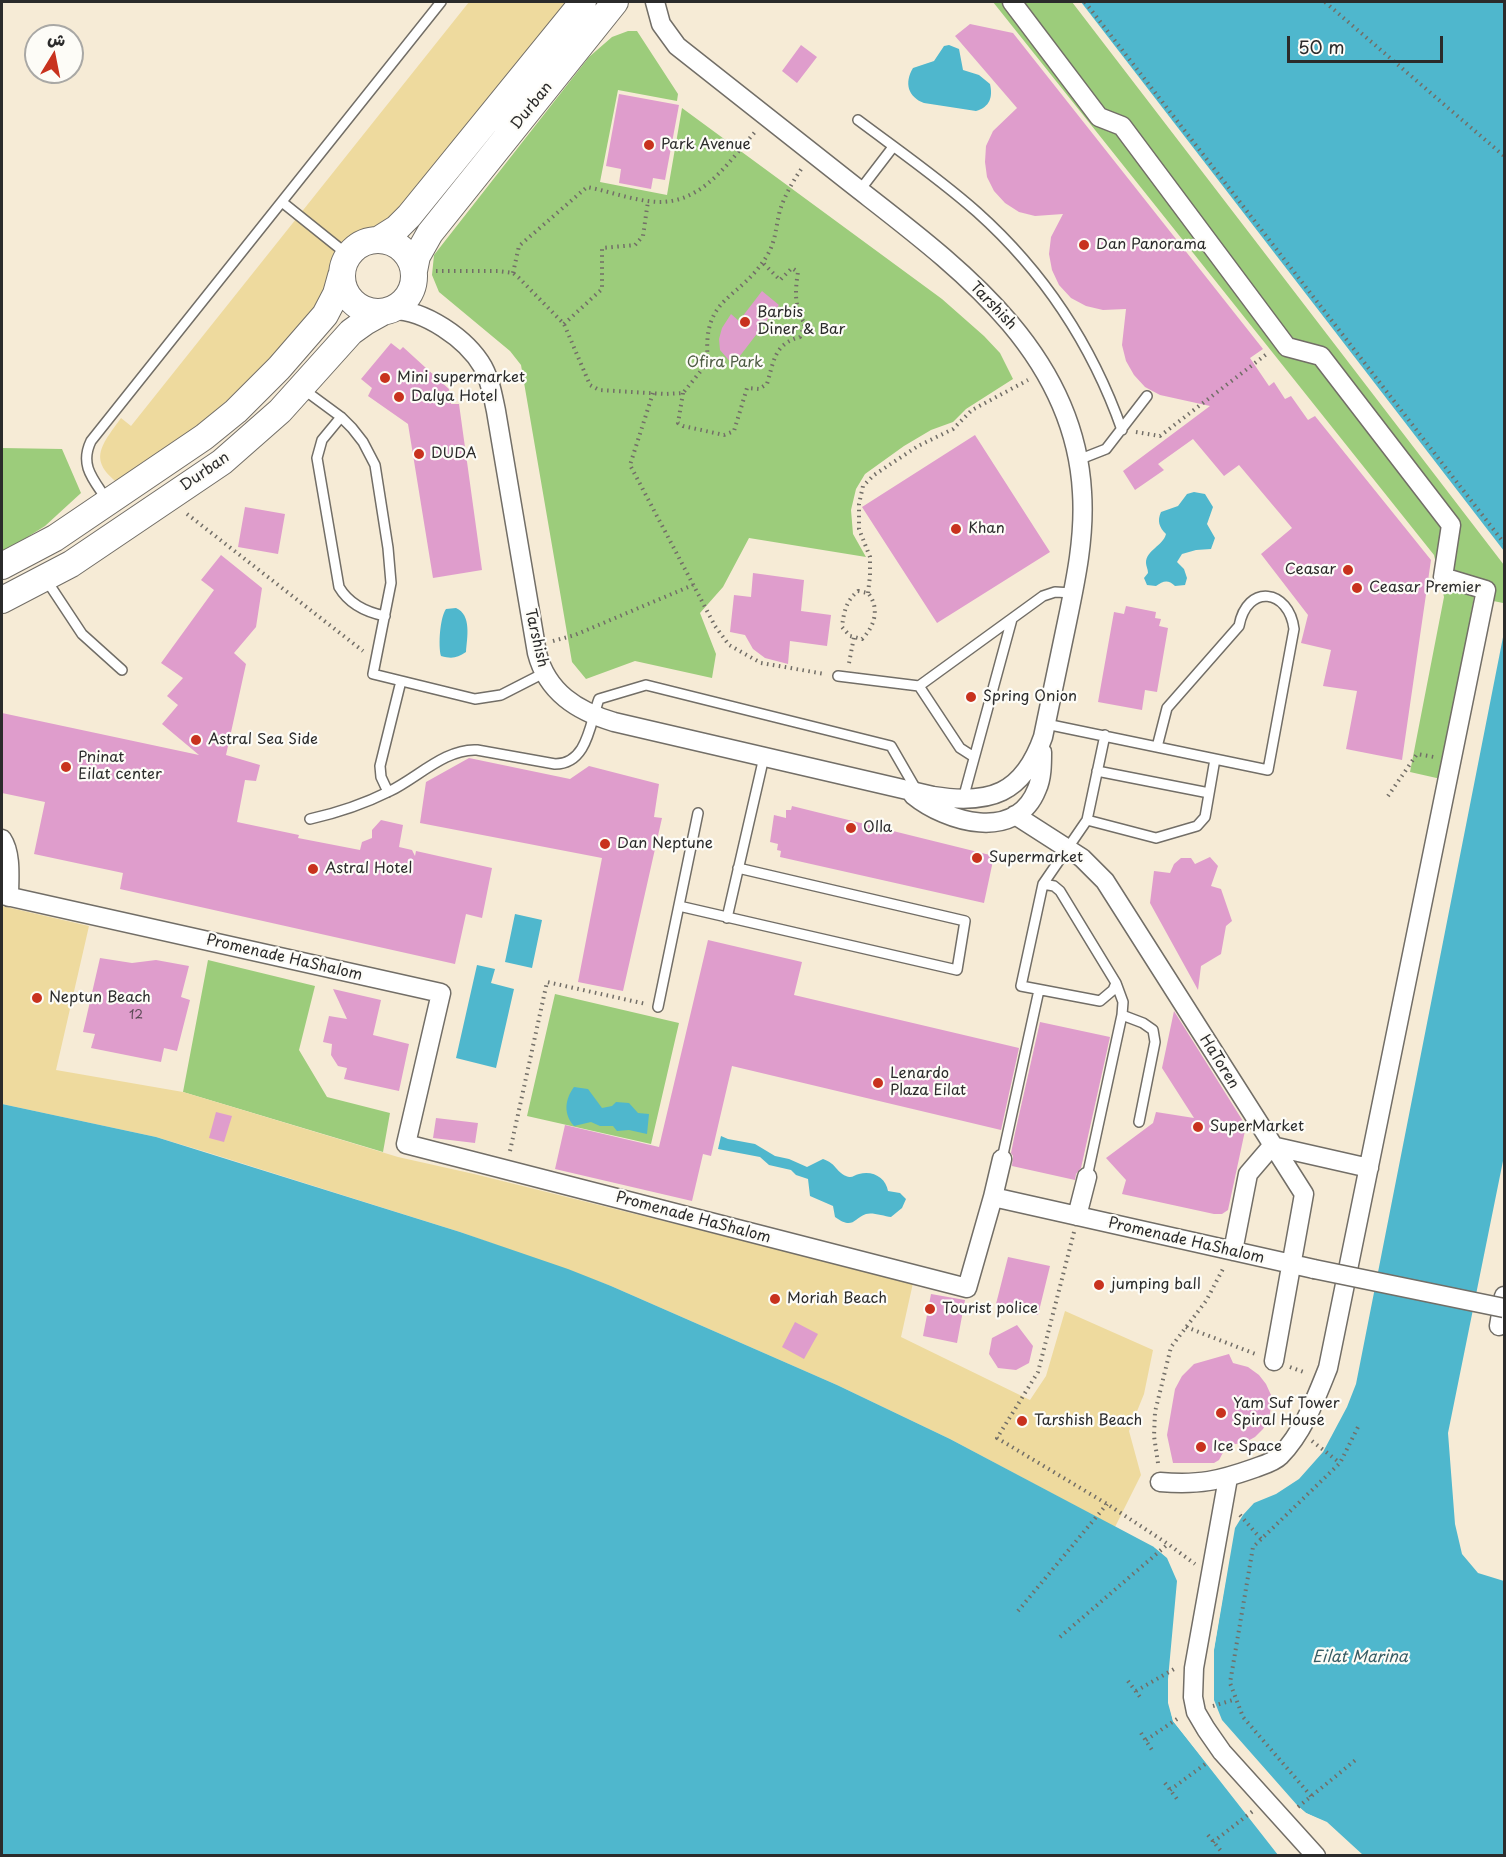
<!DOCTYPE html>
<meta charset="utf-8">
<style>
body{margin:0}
#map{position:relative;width:1506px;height:1857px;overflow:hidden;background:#f6ebd6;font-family:"Playpen Sans","Playpen Sans Arabic",sans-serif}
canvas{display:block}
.frame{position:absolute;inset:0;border:3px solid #2b2b2b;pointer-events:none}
.north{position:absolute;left:24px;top:24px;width:60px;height:60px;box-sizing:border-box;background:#fdfcf7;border:2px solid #a9a8a5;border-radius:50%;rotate:10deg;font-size:16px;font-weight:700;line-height:24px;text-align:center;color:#2b2b2b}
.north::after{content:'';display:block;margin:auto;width:21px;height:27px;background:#c8321e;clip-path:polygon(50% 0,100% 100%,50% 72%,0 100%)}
.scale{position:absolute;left:1287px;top:36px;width:156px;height:27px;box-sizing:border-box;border:3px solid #2b2b2b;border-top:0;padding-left:8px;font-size:18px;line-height:21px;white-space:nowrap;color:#2b2b2b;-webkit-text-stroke:4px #fdfcf7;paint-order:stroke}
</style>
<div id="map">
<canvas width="1506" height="1857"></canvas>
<div class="frame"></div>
<div class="north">ش</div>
<div class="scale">50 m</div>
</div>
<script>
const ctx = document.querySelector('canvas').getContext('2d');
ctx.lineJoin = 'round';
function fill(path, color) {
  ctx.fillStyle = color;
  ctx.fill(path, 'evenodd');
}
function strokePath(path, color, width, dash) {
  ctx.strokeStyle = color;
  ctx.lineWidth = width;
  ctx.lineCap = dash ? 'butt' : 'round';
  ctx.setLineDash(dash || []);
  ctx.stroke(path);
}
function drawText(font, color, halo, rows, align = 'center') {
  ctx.font = font + ' "Playpen Sans",sans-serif';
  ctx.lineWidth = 4.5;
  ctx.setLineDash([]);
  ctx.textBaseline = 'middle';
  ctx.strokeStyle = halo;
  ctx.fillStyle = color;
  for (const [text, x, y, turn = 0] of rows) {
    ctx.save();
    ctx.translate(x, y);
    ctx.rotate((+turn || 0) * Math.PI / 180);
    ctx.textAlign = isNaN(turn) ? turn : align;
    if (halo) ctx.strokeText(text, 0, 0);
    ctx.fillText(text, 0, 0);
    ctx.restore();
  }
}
fill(new Path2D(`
 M993 2H1072L1504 565 1503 603 1474 597 1441 779 1410 772 1444 597 1434 555Z
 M628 31H637L678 94 677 101 618 90 600 182 667 195 682 108 942 299 984 336 1000 353 1013 379 966 409 953 422 931 430 904 446 865 474 856 489 851 510 853 534 866 557 749 538 723 587 700 613 716 654 712 678 635 661 586 679 572 662 521 365 510 351 439 292 432 275 434 255 589 57 612 37Z
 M2 448 62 449 81 493 45 526 2 553Z
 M208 960 315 986 299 1050 327 1097 390 1113 383 1152 183 1092Z
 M555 994 679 1023 651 1144 527 1116Z`), '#9ccc7b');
fill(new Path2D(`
 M469 2H567L385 228C363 234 339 241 334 267 331 284 333 290 320 304 281 349 239 391 194 430 171 450 146 467 122 486 87 461 100 447 121 418L131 426Z
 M2 906 89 926 56 1070 183 1092 398 1157 474 1174 913 1283 901 1337 1030 1400 1046 1376 1065 1311 1153 1350 1144 1394 1129 1431 1141 1475 1115 1527 950 1439 837 1385 611 1286 460 1232 206 1152 156 1137 2 1104Z`), '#eeda9e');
fill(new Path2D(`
 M1081 2H1504V551Z
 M949 45 959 49 963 70 979 75 990 84C993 97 990 107 976 111L924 103C908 97 904 83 913 68L934 61 944 46Z
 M1194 492 1205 494 1213 507 1207 524 1215 538 1211 549 1196 550 1182 554 1177 562 1184 569 1187 578 1185 585 1175 586C1168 579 1163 581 1156 586L1147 585 1144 578 1148 573C1148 569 1146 566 1146 563 1146 550 1163 546 1166 534 1159 527 1157 521 1161 512L1178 506 1187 494Z
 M456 608C472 615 467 638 466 652 457 658 452 659 441 656 438 646 440 617 446 609Z
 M1504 632V1156L1448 1433 1455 1524 1462 1554 1478 1573 1504 1581V1855H1363L1327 1822 1306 1813 1297 1805 1222 1720 1214 1700V1650L1235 1528 1243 1515 1254 1503 1276 1494 1299 1479 1323 1452 1347 1407 1356 1384Z
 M515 914 542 920 532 968 505 962Z
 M477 965 495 969 491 983 514 989 496 1068 456 1058Z
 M574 1087 588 1089 602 1108 612 1106 616 1102 629 1103 638 1113 649 1114 647 1134 629 1130 617 1131 613 1126H600L591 1122 574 1126C563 1114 565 1099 574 1087Z
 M2 1104 156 1137 460 1232 568 1269 611 1286 837 1385 950 1439 1154 1547 1167 1558 1177 1581 1168 1679V1703L1173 1721 1278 1855H2Z
 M721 1136 728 1139 755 1144 775 1156 789 1159 807 1167 823 1159C837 1164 836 1172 846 1176 852 1179 854 1175 859 1174 873 1170 886 1178 888 1191L900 1193 906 1199 902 1208 891 1217C884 1216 872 1212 866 1214 853 1219 853 1230 835 1217L833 1206 810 1196 808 1179 796 1175 791 1170 769 1165 760 1157 718 1149Z`), '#4fb7cd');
fill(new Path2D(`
 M1234 1528 1214 1649 1213 1700 1221 1720 1296 1805 1306 1813 1327 1823 1361 1855 1358 1856 1326 1824 1305 1815 1295 1807 1219 1721 1211 1700V1649L1232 1529Z
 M1157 1546 1170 1557 1180 1581 1171 1679V1703L1175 1720 1281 1856 1173 1721 1169 1703V1679L1178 1581 1168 1558 1154 1547Z`), '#f6ebd6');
fill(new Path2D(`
 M970 24 1013 33 1263 349 1250 358 1269 386 1274 382 1285 399 1291 396 1308 420 1315 416 1431 560 1402 760 1346 749 1357 691 1323 686 1331 650 1301 643 1308 615 1261 554 1292 528 1239 465 1224 476 1193 439 1158 464 1164 470 1135 490 1123 471 1210 406 1160 395 1145 387 1134 375 1126 361 1122 345 1126 309 1103 310 1086 306 1071 298 1059 285 1052 270 1049 254 1051 237 1063 214 1035 216 1019 212 1005 203 994 191 987 177 985 162 986 146 993 131 1017 108 955 36Z
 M801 45 817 57 797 83 782 71Z
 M619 94 679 105 665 180 653 178 651 189 619 183 621 169 606 166Z
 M762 291 779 305 733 365 720 350 719 339 722 328 731 314 739 321Z
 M391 343 400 350 403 347 449 389 451 404H459L482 570 433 578 408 424 368 396 372 388 361 379Z
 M975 435 1050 552 937 623 862 507Z
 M245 507 285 514 278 554 238 547Z
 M221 555 262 588 256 627 234 653 246 664 226 755 260 765 256 781 245 780 237 822 299 835 298 838 360 850 362 842 372 838V830L381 820 403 825 399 847 412 850 415 856 416 851 492 868 482 918 466 914 455 964 120 889 123 873 34 854 45 802 2 793V713L199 755 162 724 178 705 167 696 183 678 161 663 214 590 201 580Z
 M753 573 804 580 801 611 831 615 827 646 790 641 788 664 765 658 753 649 745 635 730 632 734 595 751 597Z
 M1126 606 1156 612 1155 618 1161 619 1159 626 1168 628 1157 692 1145 690 1142 710 1098 702 1114 612 1124 614Z
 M469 758 570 779 589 766 659 784 654 817 662 818 623 991 578 982 602 858 420 823 426 782Z
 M792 806 994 856 984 903 780 857 781 851 777 850 778 844 770 842 774 815 786 818V810H791Z
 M1210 857 1218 866 1211 886 1221 889 1232 921 1226 926 1221 954 1201 966 1198 990 1150 903 1154 871 1170 873 1174 864 1181 858H1191L1195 864Z
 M708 940 802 962 794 995 1019 1048 1001 1130 732 1066 711 1156 703 1154 692 1201 555 1169 565 1125 659 1147Z
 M100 958 132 963 156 960 189 966 181 997 190 1000 177 1051 164 1048 161 1062 91 1048 95 1034 83 1032Z
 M333 989 381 1000 373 1035 409 1044 399 1091 344 1079 347 1068 338 1066 331 1055 332 1044 323 1042 329 1016 347 1019Z
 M1174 1011 1246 1126 1228 1210 1222 1214H1214L1122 1194 1126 1180 1106 1158 1153 1123 1156 1112 1194 1118 1162 1068Z
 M1040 1022 1110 1037 1081 1168 1076 1174 1075 1180 1012 1166 1013 1156 1011 1153 1015 1133Z
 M216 1112 232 1116 224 1142 209 1138Z
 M436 1118 478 1123 475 1143 433 1138Z
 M1008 1257 1050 1266 1038 1315 996 1304Z
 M931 1294 965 1300 957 1343 923 1336Z
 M795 1322 818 1334 804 1359 782 1347Z
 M1017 1325 1033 1346 1029 1363 1016 1370 998 1368 989 1354 992 1338Z
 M1229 1354 1233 1363 1248 1367 1259 1375 1266 1384 1271 1395V1407L1269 1419 1263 1429 1255 1437 1244 1443 1227 1445 1219 1460 1214 1463H1173L1167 1435 1175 1389 1182 1376 1194 1364Z`), '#df9dcc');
const lane = new Path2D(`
 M858 120C898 150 940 179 977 212 1044 272 1092 345 1122 430
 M860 190 893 147
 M282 202 348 255
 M303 389 341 417 352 428 363 442 375 465 388 548 391 583 373 674 475 699 501 695 544 673
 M341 417 322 440 317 458 339 587C349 604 365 612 385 616
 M1078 460 1106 449 1147 396
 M107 500C94 480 79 466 91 441L441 2
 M45 578 82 634 122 670
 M838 676 919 686 1043 596 1055 592 1073 593
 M919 686 960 748 974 757
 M1046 724 1268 770 1294 629C1289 589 1247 583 1239 626L1167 708 1157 747
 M1097 771 1209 793
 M388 792 381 777 380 766 401 681
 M963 799 1012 619
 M310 819C337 813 364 804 390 791 417 778 446 748 477 750L555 764C588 764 590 722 599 699L646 685 891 746 917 791
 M1087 820 1156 838 1197 826 1205 817 1215 759
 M1043 884 1054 886 1060 891 1116 983 1113 990 1100 1001 1021 986 1043 884 1087 820 1105 735
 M679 906 957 970 965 921 738 868
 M727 918 764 757
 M658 1007 698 813
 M1122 1015 1143 1023 1153 1030 1155 1042 1139 1122
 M1002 1159 1039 990
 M1087 1177 1122 1015 1123 1002 1116 983`);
const street = new Path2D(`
 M1012 2 1099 117 1122 126 1287 347 1321 356 1451 525 1443 577 1486 590 1328 1368C1316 1398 1303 1433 1280 1456 1274 1462 1263 1465 1255 1468 1218 1481 1200 1485 1160 1482
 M391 310C424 309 467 339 483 367 490 380 493 396 496 411L537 653C547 692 577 711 614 722L933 796C990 805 1023 794 1043 737 1051 699 1059 660 1067 622 1076 579 1085 536 1082 492 1074 347 951 262 848 181 791 136 734 91 677 46L661 24 655 2
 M913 795C946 822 1016 843 1037 789 1042 778 1042 764 1042 752
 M1015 815 1082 858 1105 881 1304 1194 1274 1361
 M2 839C12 854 9 879 9 897
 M2 895 441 993 406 1144 967 1288 993 1197 1314 1269
 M993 1197 1002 1159
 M1077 1216 1087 1177
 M1233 1251 1248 1174 1272 1146 1369 1168
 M1499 1326 1504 1296
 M1228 1478 1194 1668 1193 1697 1196 1712 1206 1729 1222 1752 1316 1856`);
const secondary = new Path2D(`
 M342 276a36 36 0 1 1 72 0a36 36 0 1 1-72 0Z
 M378 240 397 228 409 216 583 2
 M414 271 417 256 430 233 615 2
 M2 566 55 538 204 437 236 411 279 368 325 315 336 294 341 276
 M2 600 71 564 222 462 280 411 351 332 365 322 383 312`);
strokePath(lane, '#726e67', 12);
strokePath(street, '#726e67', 21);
strokePath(secondary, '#726e67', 28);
strokePath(new Path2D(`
 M1085 2 1504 543
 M1325 2 1504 156
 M436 271H498L513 273 519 278 564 324 590 385 599 390 665 394 683 393 708 362C701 294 740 302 768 254 776 240 776 225 780 210 785 195 793 181 802 168
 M513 273 519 246 587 187C607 191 627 198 647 201 699 209 725 166 755 132
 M564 324 602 289V248L635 245 643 236 648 201
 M653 393 630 465 715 626 729 645 761 663 825 674
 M683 393 678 423 683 426 724 435 734 431 747 388 759 389 767 384C774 361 774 344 800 337L805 324C794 308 795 291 798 272L792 268 780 280 762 262
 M1136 432 1160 436 1268 353
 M187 514 363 651
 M858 591 868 593C880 608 875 626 862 639L850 636 842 627C844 611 846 601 858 591Z
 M868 593 870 576V557L859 529V504L863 486 874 475 918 446 953 429 972 410 1028 380
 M553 641 575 635 693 585
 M849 663 854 637
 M1388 796 1417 754 1434 757
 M510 1151 547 982 646 1004
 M1074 1232 1038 1372 997 1438 1107 1504 1168 1544 1195 1564
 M1186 1327 1258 1355
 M1290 1367 1306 1373
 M1312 1441 1340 1463
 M1158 1463 1154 1436 1155 1412 1171 1347 1206 1301 1224 1267
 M1240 1515 1261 1539
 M1018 1611 1107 1504
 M1060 1637 1168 1544
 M1128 1681 1140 1697
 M1136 1691 1176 1668
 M1213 1706 1236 1699
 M1141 1733 1152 1750
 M1146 1740 1180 1717
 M1165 1783 1177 1799
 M1170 1790 1208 1762
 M1311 1796 1243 1717 1230 1683 1253 1547 1340 1463 1358 1427
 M1298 1807 1358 1758
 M1208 1835 1221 1851
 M1213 1842 1253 1811`), '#726e67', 4, [1.5, 4.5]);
strokePath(lane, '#fff', 9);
strokePath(street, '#fff', 18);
strokePath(secondary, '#fff', 26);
const streetBridge = new Path2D(`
 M1314 1269 1504 1308`);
strokePath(streetBridge, '#726e67', 21, []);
strokePath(streetBridge, '#fff', 18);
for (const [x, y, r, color] of [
 [649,145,6,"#c8321e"],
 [1084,245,6,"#c8321e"],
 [745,322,6,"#c8321e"],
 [385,378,6,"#c8321e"],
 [399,397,6,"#c8321e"],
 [419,454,6,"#c8321e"],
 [956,529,6,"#c8321e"],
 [1348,570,6,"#c8321e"],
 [1357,588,6,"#c8321e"],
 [971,697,6,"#c8321e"],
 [196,740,6,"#c8321e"],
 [66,767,6,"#c8321e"],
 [851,828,6,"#c8321e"],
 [605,844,6,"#c8321e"],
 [977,858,6,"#c8321e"],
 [313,869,6,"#c8321e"],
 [37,998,6,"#c8321e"],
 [878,1083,6,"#c8321e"],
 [1198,1127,6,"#c8321e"],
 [1099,1285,6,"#c8321e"],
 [775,1299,6,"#c8321e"],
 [930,1309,6,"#c8321e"],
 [1221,1413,6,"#c8321e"],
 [1022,1421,6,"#c8321e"],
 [1201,1447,6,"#c8321e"]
]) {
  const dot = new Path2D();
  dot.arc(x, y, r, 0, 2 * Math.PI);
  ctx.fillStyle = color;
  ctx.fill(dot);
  strokePath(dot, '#fdfcf7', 2);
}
drawText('12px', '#584853', null, [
 ["12",136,1016]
]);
drawText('15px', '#2b2b2b', '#fdfcf7', [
 ["Durban",532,106,-51],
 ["Tarshish",993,306,46],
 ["Durban",205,472,-35],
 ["Tarshish",536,638,77],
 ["Promenade HaShalom",284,958,13],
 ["HaToren",1219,1062,58],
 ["Promenade HaShalom",693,1218,15],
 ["Promenade HaShalom",1186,1241,13]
]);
drawText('15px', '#2b2b2b', '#fdfcf7', [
 ["Park Avenue",661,145],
 ["Dan Panorama",1096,245],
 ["Barbis",757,313],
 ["Diner & Bar",757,330],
 ["Mini supermarket",397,378],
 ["Dalya Hotel",411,397],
 ["DUDA",431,454],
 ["Khan",968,529],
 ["Ceasar",1336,570,"right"],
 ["Ceasar Premier",1369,588],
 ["Spring Onion",983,697],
 ["Astral Sea Side",208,740],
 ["Pninat",78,758],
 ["Eilat center",78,775],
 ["Olla",863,828],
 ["Dan Neptune",617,844],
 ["Supermarket",989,858],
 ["Astral Hotel",325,869],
 ["Neptun Beach",49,998],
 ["Lenardo",890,1074],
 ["Plaza Eilat",890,1091],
 ["SuperMarket",1210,1127],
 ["jumping ball",1111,1285],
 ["Moriah Beach",787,1299],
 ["Tourist police",942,1309],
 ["Yam Suf Tower",1233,1404],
 ["Spiral House",1233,1421],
 ["Tarshish Beach",1034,1421],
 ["Ice Space",1213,1447]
], 'left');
drawText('15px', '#4d5b43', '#fdfcf7', [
 ["Ofira Park",725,363]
]);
drawText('italic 16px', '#385c64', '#fdfcf7', [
 ["Eilat Marina",1360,1658]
]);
</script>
